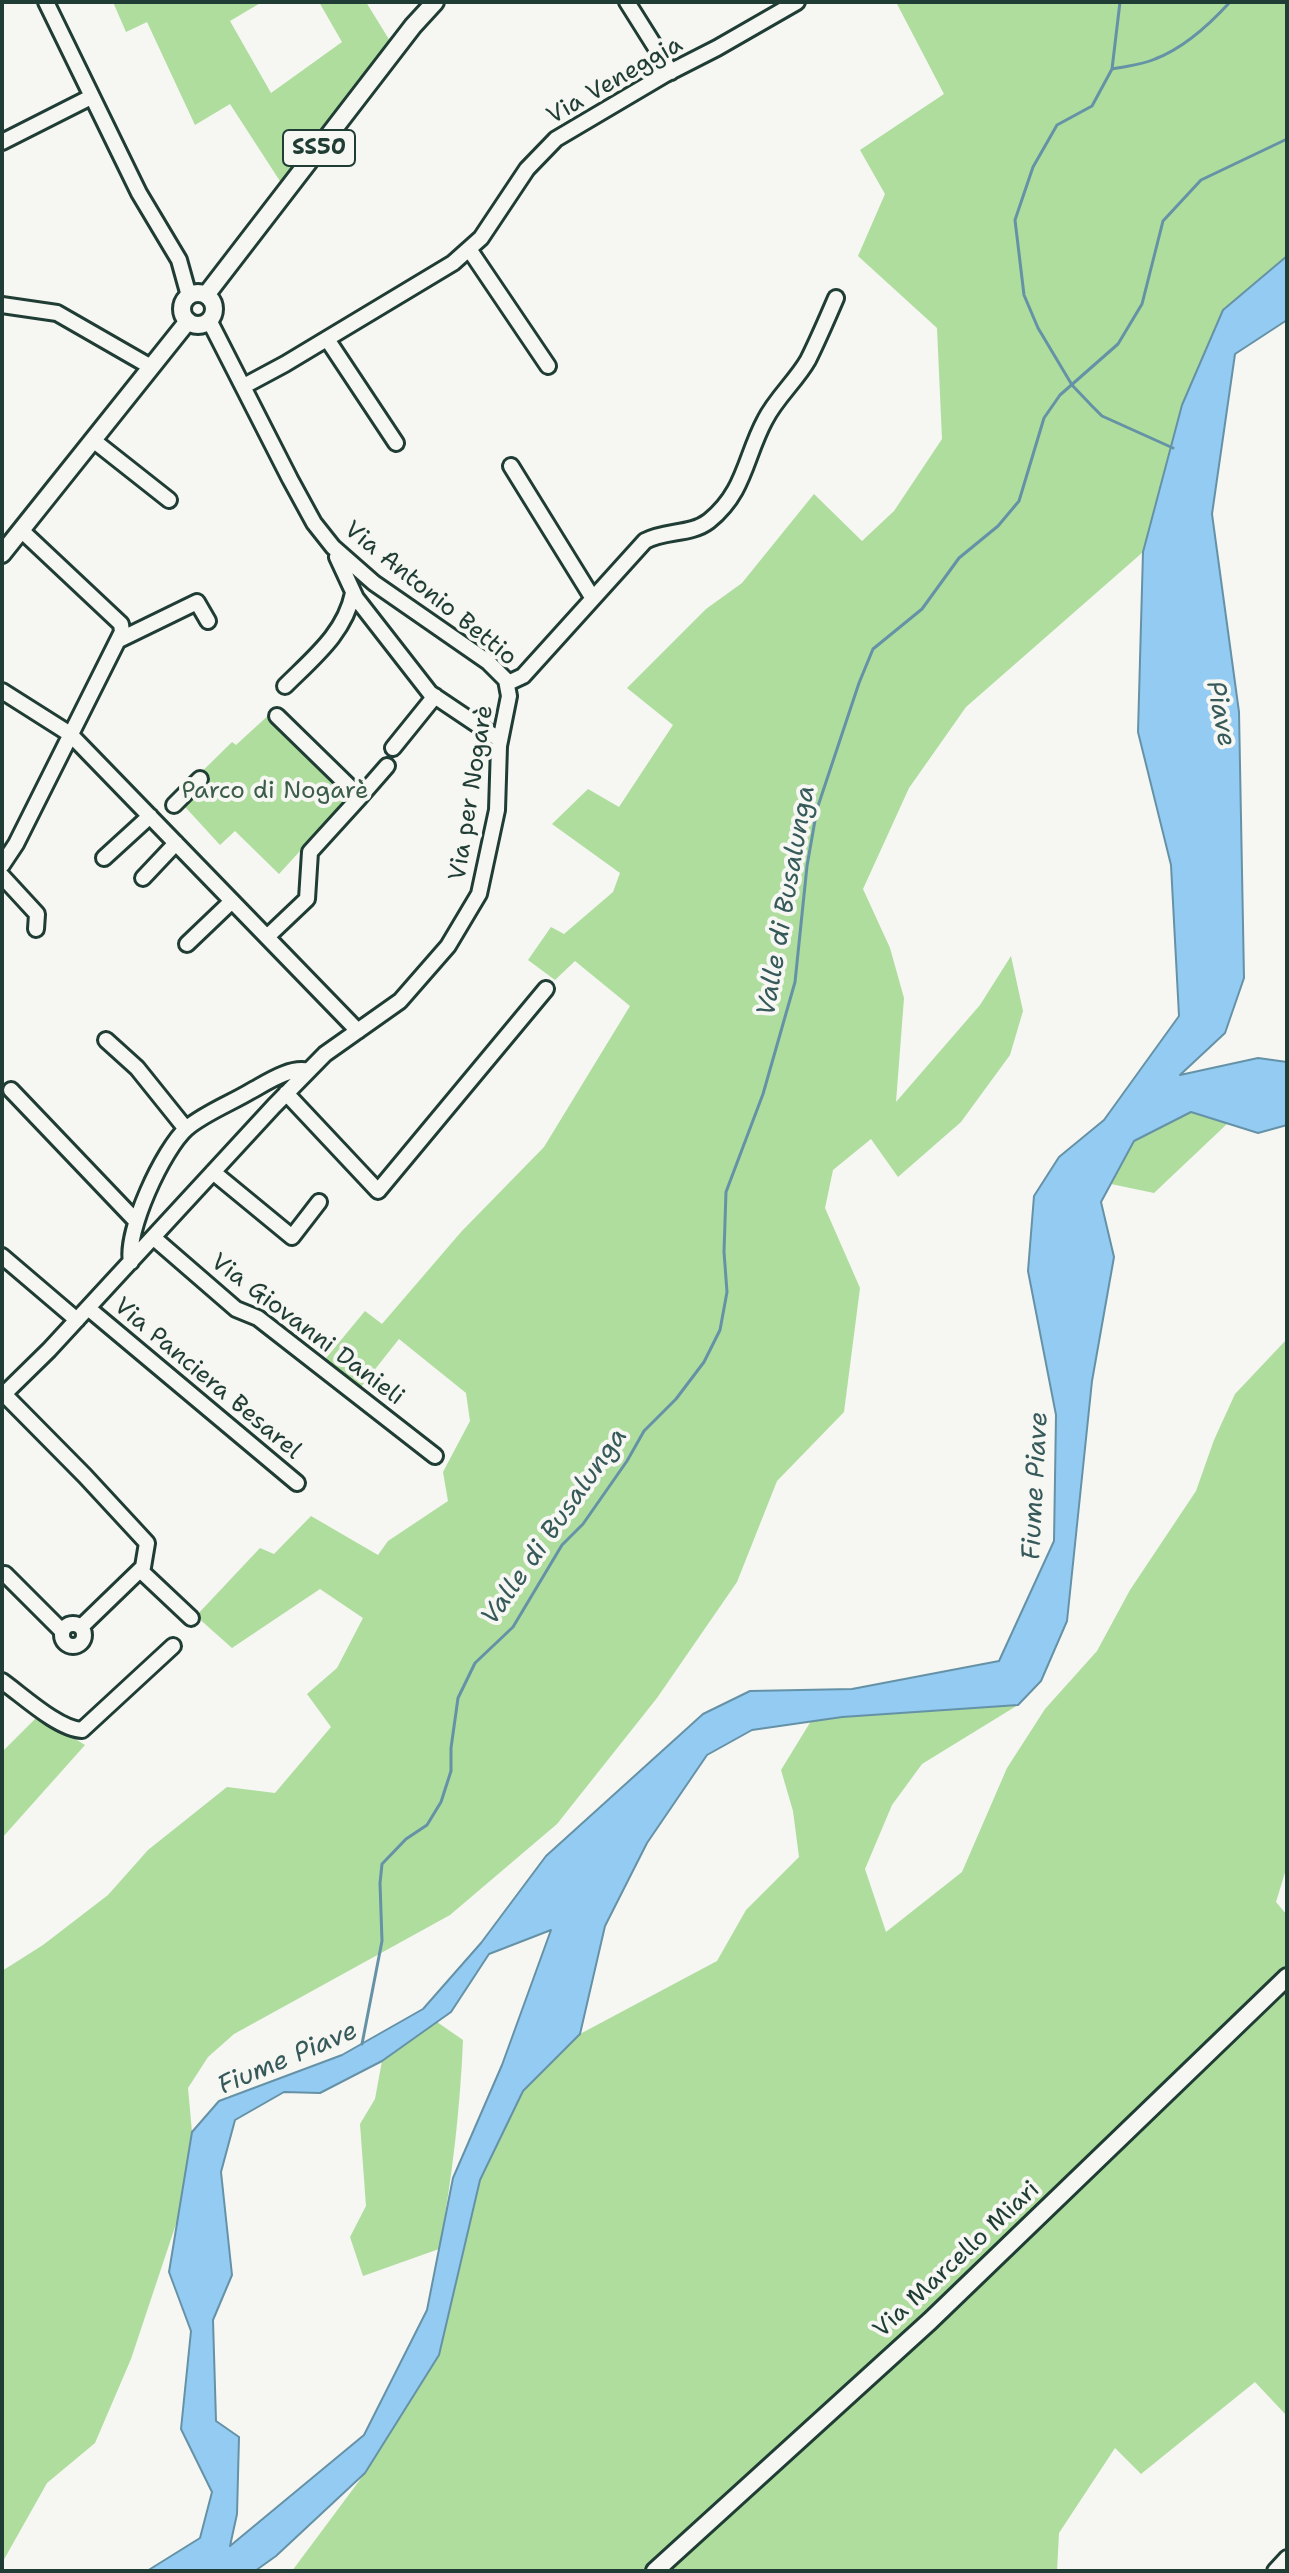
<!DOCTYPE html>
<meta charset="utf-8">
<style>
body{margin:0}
#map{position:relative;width:1289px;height:2573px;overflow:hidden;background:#f6f6f2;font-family:"Shantell Sans",sans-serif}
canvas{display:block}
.frame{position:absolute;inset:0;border:4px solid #1f3d34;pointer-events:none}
</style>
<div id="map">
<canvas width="1289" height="2573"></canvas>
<div class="frame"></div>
</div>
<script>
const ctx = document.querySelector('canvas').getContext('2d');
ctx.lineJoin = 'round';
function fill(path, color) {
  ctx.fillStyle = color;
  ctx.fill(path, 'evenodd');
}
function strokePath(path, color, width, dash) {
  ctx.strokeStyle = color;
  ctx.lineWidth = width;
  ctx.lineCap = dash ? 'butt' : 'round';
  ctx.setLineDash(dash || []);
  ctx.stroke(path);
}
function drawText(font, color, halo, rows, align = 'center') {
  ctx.font = font + ' "Shantell Sans",sans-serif';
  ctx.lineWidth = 8;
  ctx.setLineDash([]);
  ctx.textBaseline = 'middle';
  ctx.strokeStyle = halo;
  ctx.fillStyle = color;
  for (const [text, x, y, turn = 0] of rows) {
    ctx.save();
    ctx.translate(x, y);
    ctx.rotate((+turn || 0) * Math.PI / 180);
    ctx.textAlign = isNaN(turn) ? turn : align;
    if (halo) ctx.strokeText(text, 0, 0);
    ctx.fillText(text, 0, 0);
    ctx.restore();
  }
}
fill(new Path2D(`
 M113 2H262L230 21 271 93 342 42 319 2H366L398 54 289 195 230 104 195 125 147 22 126 32Z
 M896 2H1287V256L1223 310 1182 405 1143 552 966 707 909 788 863 889 890 948 904 998 896 1102 980 1005 1011 956 1023 1011 1010 1055 961 1122 898 1177 871 1139 833 1170 825 1208 860 1288 844 1412 777 1481 737 1582 657 1698 557 1824 450 1915 234 2034 208 2057 188 2088 192 2132 180 2212 131 2359 95 2443 47 2483 2 2563V1971L43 1945 108 1895 148 1850 227 1787 275 1793 331 1727 307 1694 337 1668 363 1618 320 1589 232 1648 196 1616 260 1548 274 1554 311 1516 378 1555 388 1541 448 1501 443 1472 470 1421 466 1393 399 1339 357 1392 322 1363 365 1311 382 1324 461 1232 544 1147 630 1006 575 961 555 980 528 960 551 927 564 934 613 892 620 873 552 824 588 789 619 807 673 725 627 688 706 609 742 583 814 494 862 541 894 511 942 439 937 328 858 256 885 194 860 150 944 94Z
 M272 712 355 791 279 874 235 831 220 845 176 797 232 742 236 745Z
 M1191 1112 1228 1123 1154 1193 1111 1184 1134 1141Z
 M1287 1339V1866L1276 1902 1287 1915V2416L1255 2382 1141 2474 1115 2448 1059 2533 1057 2571H292L365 2473 439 2355 479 2180 523 2091 580 2034 717 1961 746 1910 799 1857 793 1811 781 1770 811 1721 842 1717 1018 1705 922 1764 892 1805 865 1869 886 1932 962 1872 1007 1768 1045 1709 1097 1651 1130 1590 1196 1491 1214 1440 1235 1394Z
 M38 1716 85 1745 2 1838V1752Z
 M437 2022 463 2040C460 2111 452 2179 439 2249L363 2276 350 2237 366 2206 360 2124 375 2099 382 2061Z`), '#aedd9d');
const water = new Path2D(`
 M1287 256V320L1235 354 1212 514 1239 712 1244 978 1225 1033 1180 1075 1258 1058 1287 1062V1125L1258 1133 1191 1112 1134 1141 1101 1202 1114 1257 1092 1381 1067 1621 1041 1681 1018 1705 842 1717 752 1730 707 1755 647 1843 605 1926 580 2034 523 2091 480 2180 439 2355 365 2473 276 2556 255 2571H147L200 2538 212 2492 181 2429 191 2331 169 2272 192 2132 219 2101 342 2055 423 2009 481 1943 546 1856 703 1714 750 1691 852 1689 999 1661 1054 1541 1056 1415 1028 1271 1034 1196 1059 1157 1104 1120 1179 1016 1171 865 1138 732 1143 552 1182 405 1223 310ZM551 1930 502 2065 453 2178 427 2310 364 2435 230 2546 237 2514 239 2437 216 2421 213 2320 232 2275 221 2172 235 2120 284 2092 320 2093 382 2061 451 2012 489 1954Z`);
fill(water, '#93cbf2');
strokePath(water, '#6592a6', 2);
strokePath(new Path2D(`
 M1120 2 1112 69 1092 106 1057 125 1033 167 1015 220 1024 295 1038 328 1072 385 1091 405 1102 416 1173 448
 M1112 69C1126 66 1142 65 1155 59 1184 48 1210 24 1230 2
 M362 2044 382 1941 380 1883 382 1864 406 1839 427 1825 441 1802 451 1771V1748L458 1698 475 1663 513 1627 562 1545 583 1524 627 1461 644 1431 676 1399 704 1362 720 1330 727 1292 724 1252 726 1192 763 1094 795 982 807 866 817 809 859 683 873 649 922 609 959 558 998 526 1019 501 1044 418 1060 395 1118 344 1142 304 1163 221 1201 180 1287 139`), '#6592a6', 3);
const minor = new Path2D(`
 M46 2 139 193 179 260 189 296
 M627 2 671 72
 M2 142 91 97
 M469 249 548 366
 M2 305 57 313 151 367
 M327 339 396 443
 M244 386 285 364 453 263 481 238 527 169 556 139 666 74 717 48 797 2
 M93 440 169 500
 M511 466 592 597
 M339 553 337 557 356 598 430 693 500 740
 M119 640 197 602 208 621
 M508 683 523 676 645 541C665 530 691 535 709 521 745 492 745 457 765 420 776 398 796 381 808 360 818 340 827 319 836 298
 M285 686C313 658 345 633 353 593
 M2 691 70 734 358 1031
 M393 748 435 696
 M360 797 387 766
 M174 805 200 779
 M104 858 150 816
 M2 865 16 844 122 632 121 624 21 530
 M2 876 37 914 36 929
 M143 878 176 843
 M267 937 307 899 310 852 360 797 277 716
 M187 944 232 901
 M106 1040 137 1068 186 1129
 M11 1090 135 1220
 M286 1093 378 1191 546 989
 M213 1172 292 1237 319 1202
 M154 1238 236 1309 258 1318 435 1456
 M2 1256 77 1320
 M131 1262C125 1232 163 1149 187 1128 205 1113 231 1103 251 1091 266 1083 291 1066 308 1071
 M88 1308 297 1483
 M4 1394 85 1476 147 1543 143 1567 81 1627
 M2 1396 49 1350 274 1106 325 1054 400 1001 448 946 479 894 497 810 499 746 509 696 506 680 488 662 374 583 333 547 314 523 290 479 209 320
 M140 1570 191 1618
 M5 1574 62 1631
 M62 1635a11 11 0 1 1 22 0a11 11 0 1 1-22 0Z
 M2 1681C22 1695 58 1729 82 1730L173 1646
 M1275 2571 1287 2558`);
const major = new Path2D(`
 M182 309a16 16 0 1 1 32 0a16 16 0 1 1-32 0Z
 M206 295 413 26 435 2
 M2 554 188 321
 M655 2571 930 2321 1287 1977`);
strokePath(minor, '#1f3d34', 20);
strokePath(major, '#1f3d34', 22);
strokePath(minor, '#f6f6f2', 14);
strokePath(major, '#f6f6f2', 16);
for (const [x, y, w] of [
 [319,148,72]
]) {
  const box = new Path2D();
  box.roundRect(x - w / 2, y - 18, w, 36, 6);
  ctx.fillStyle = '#f6f6f2';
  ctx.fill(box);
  strokePath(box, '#1f3d34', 2);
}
drawText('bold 22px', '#1f3d34', null, [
 ["SS50",319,148]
]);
drawText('24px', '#1f3d34', '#f6f6f2', [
 ["Via Veneggia",615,81,-30],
 ["Via Antonio Bettio",430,594,39],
 ["Via per Nogarè",472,793,-81],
 ["Via Giovanni Danieli",307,1330,37],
 ["Via Panciera Besarel",207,1379,40],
 ["Via Marcello Miari",957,2260,-43]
]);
drawText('24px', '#3c5d49', '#f6f6f2', [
 ["Parco di Nogarè",275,792]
]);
drawText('italic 26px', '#36595a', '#f6f6f2', [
 ["Piave",1220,714,79],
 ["Valle di Busalunga",787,901,-80],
 ["Fiume Piave",1036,1486,-87],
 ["Valle di Busalunga",555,1527,-55],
 ["Fiume Piave",288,2059,-23]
]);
</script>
